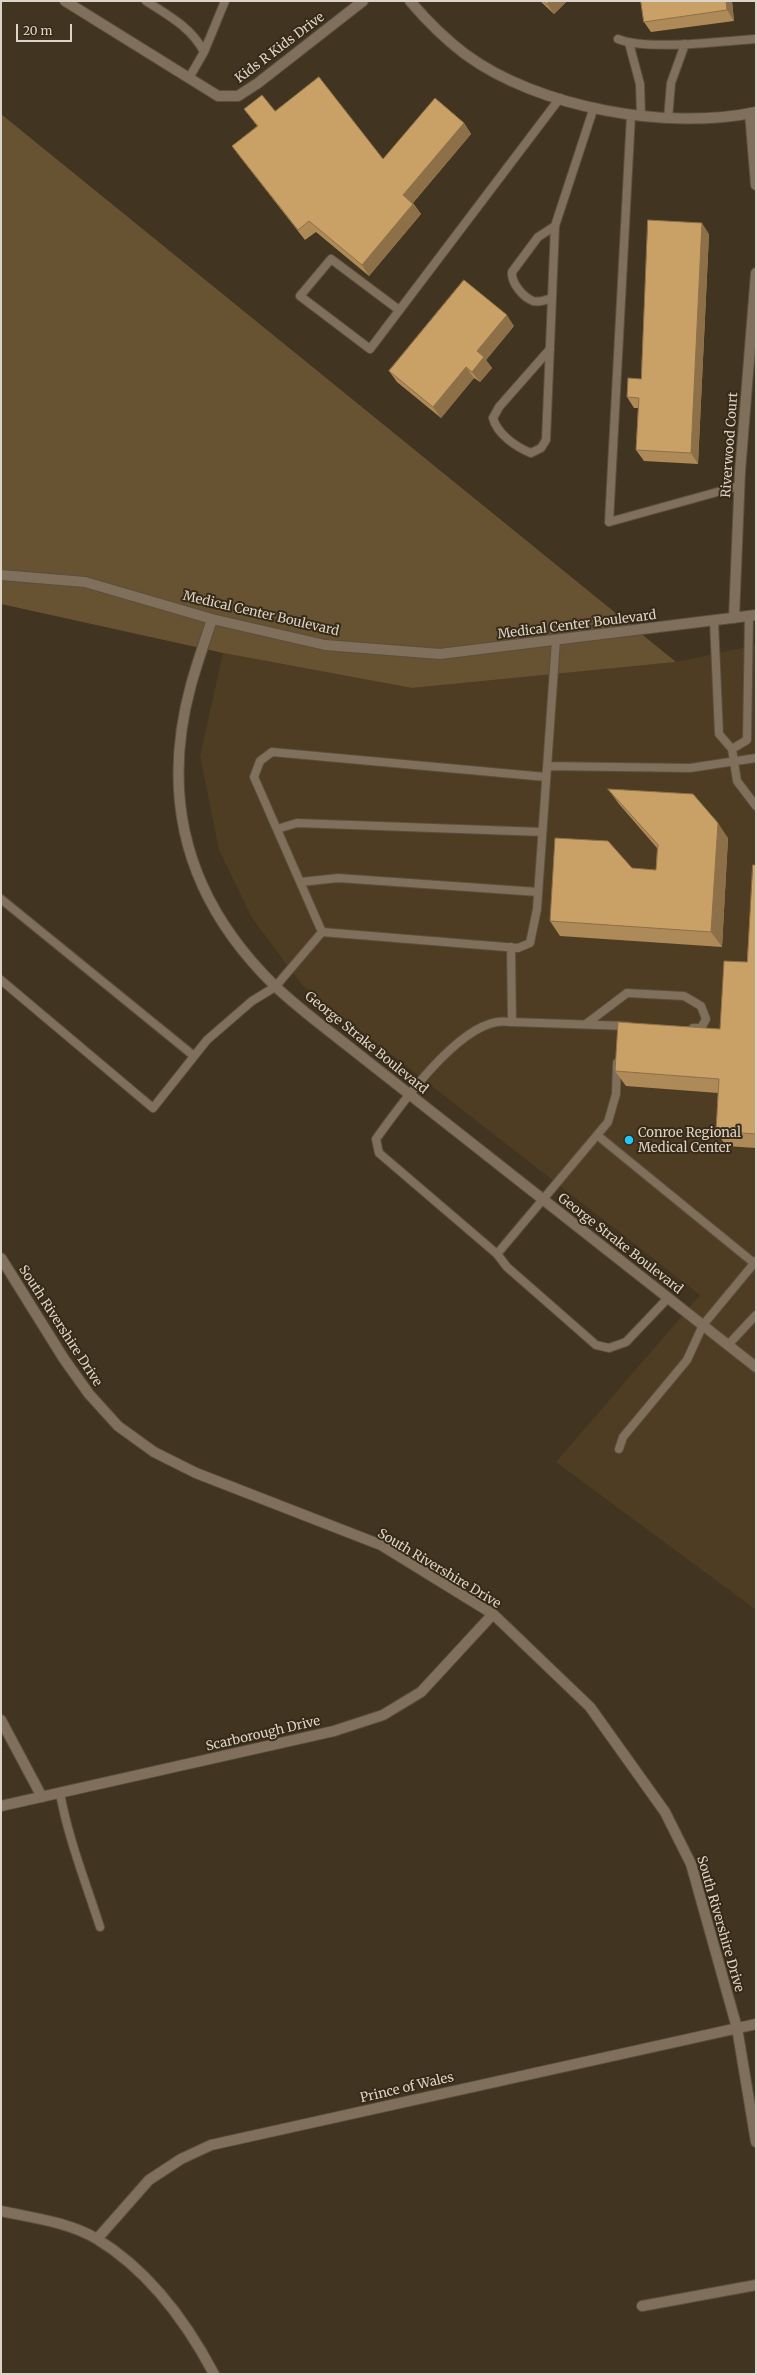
<!DOCTYPE html>
<style>
body{margin:0}
#map{position:relative;width:757px;height:2375px;overflow:hidden;background:#413420;font-family:Merriweather,serif}
canvas{display:block}
.frame{position:absolute;inset:0;border:2px solid #dcd4c8;pointer-events:none}
.scale{position:absolute;left:16px;top:24px;width:56px;height:18px;box-sizing:border-box;border:2px solid #dcd4c8;border-top:0;padding-left:5px;font-size:12px;line-height:14px;white-space:nowrap;color:#dcd4c8;-webkit-text-stroke:3px #372a17;paint-order:stroke}
</style>
<div id="map">
<canvas width="757" height="2375"></canvas>
<div class="frame"></div>
<div class="scale">20 m</div>
</div>
<script>
const ctx = document.querySelector('canvas').getContext('2d');
ctx.lineJoin = 'round';
function fill(path, color) {
  ctx.fillStyle = color;
  ctx.fill(path, 'evenodd');
}
function strokePath(path, color, width, dash) {
  ctx.strokeStyle = color;
  ctx.lineWidth = width;
  ctx.lineCap = dash ? 'butt' : 'round';
  ctx.setLineDash(dash || []);
  ctx.stroke(path);
}
function drawText(font, color, halo, rows, align = 'center') {
  ctx.font = font + ' Merriweather,serif';
  ctx.lineWidth = 4;
  ctx.setLineDash([]);
  ctx.textBaseline = 'middle';
  ctx.strokeStyle = halo;
  ctx.fillStyle = color;
  for (const [text, x, y, turn = 0] of rows) {
    ctx.save();
    ctx.translate(x, y);
    ctx.rotate((+turn || 0) * Math.PI / 180);
    ctx.textAlign = isNaN(turn) ? turn : align;
    if (halo) ctx.strokeText(text, 0, 0);
    ctx.fillText(text, 0, 0);
    ctx.restore();
  }
}
fill(new Path2D(`
 M756 645V1610L556 1462 700 1295 302 985 252 918 219 850 200 756 223 653 412 688 676 662Z`), '#4e3c23');
fill(new Path2D(`
 M1 114 676 662 412 688 223 653 1 604Z`), '#675232');
const lane = new Path2D(`
 M146 1C168 15 192 28 204 52L189 78
 M618 39C647 51 722 41 756 39
 M629 43 640 84 641 116
 M204 52 225 1
 M631 115 609 522 739 486
 M668 119 671 83 685 44
 M552 298C546 300 539 303 533 301 523 297 511 283 512 272L538 237 555 226
 M399 310 331 259 300 296 370 349 560 98
 M550 349 499 407 493 418C497 434 516 447 531 453L541 448 546 440 555 226 594 107
 M714 621 719 734 732 749 737 781 756 806
 M732 749 747 740 749 616
 M547 766 690 768 756 758
 M277 829 297 823 542 832
 M301 882 338 878 538 892
 M1 899 194 1056
 M322 932 254 777 260 761 272 752 546 777
 M511 947 512 1022C507 1022 502 1021 497 1022 454 1029 400 1106 376 1139L379 1153 497 1254 608 1122 616 1094 617 1063
 M1 980 153 1108 207 1040 252 1001 275 987 322 932 518 948 530 943 537 909 556 640
 M512 1022 627 1026
 M586 1024 627 993 684 996 701 1006 706 1019 701 1028H693
 M597 1135 754 1263
 M497 1254 507 1267 596 1345 609 1348 626 1342 668 1298
 M728 1345 756 1315
 M619 1449 623 1437 687 1360 703 1325 756 1261
 M60 1793C68 1838 86 1883 100 1927`);
const street = new Path2D(`
 M65 1 218 96H238L258 83 363 1
 M410 1C427 21 444 38 465 54 538 108 668 131 756 112
 M750 113 756 185
 M1 575 85 582 212 619 325 645 440 654 756 615
 M734 618 740 472 756 273
 M212 619C205 641 197 663 191 685 159 802 189 902 275 986 296 1006 320 1024 343 1042L756 1367
 M1 1258 64 1359 89 1394 118 1426 154 1452 196 1473 381 1545 493 1614 590 1707 665 1812 691 1864 737 2028 756 2142
 M1 1720 42 1797
 M1 1806 334 1731 383 1715 421 1692 493 1614
 M1 2211C33 2218 69 2222 97 2239 148 2270 187 2323 214 2374
 M97 2239 149 2180 181 2159 211 2145 756 2024
 M642 2306 756 2285`);
strokePath(lane, '#5a4f3e', 10);
strokePath(street, '#5a4f3e', 12);
strokePath(lane, '#7f6f5b', 8);
strokePath(street, '#7f6f5b', 10);
fill(new Path2D(`
 M540 1H567L554 14Z
 M641 1H732L734 21 651 32 644 22Z
 M244 109 275 111 383 159 464 123 471 134 413 203 421 214 369 276 316 232 305 240 240 157 232 146 257 126Z
 M709 234 698 464 644 461 636 450 638 408H634L627 397 641 379Z
 M514 326 486 360 492 368 480 382 474 378 441 418 397 382 389 371Z
 M608 789 728 838 722 947 560 936 550 921 632 868 656 870 657 848 619 804Z
 M756 865V1148L726 1146 716 1131 718 1093 626 1086 615 1071 720 1029 747 962Z`), '#ad8a58');
fill(new Path2D(`
 M549 1H567L554 14 547 4Z
 M726 1H732L734 21 727 10Z
 M464 123 471 134 411 205 403 195Z
 M413 204 421 214 369 276 362 265Z
 M702 223 709 234 698 464 691 453Z
 M507 315 514 326 486 360 492 368 480 382 472 372 477 351Z
 M466 367 474 378 441 418 433 407Z
 M718 823 728 838 722 947 711 932Z`), '#8d7047');
const building = new Path2D(`
 M544 1H549L547 4Z
 M641 1H726L727 10 644 22Z
 M319 77 383 159 435 98 464 123 403 195 413 204 362 265 309 221 298 230 232 146 258 126 244 109 262 95 275 111Z
 M648 220 702 223 691 453 636 450 639 398 627 397 628 378 641 379Z
 M464 280 507 315 477 351 484 357 472 372 466 367 433 407 389 371Z
 M608 789 693 794 718 823 711 932 550 921 555 838 608 841 632 868 656 870 658 845Z
 M753 865H756V1134L716 1131 719 1079 615 1071 618 1022 720 1029 724 961 747 962Z`);
fill(building, '#c9a066');
strokePath(building, '#8d7047', 1);
for (const [x, y, r, color] of [
 [629,1140,5,"#1ec9fd"]
]) {
  const dot = new Path2D();
  dot.arc(x, y, r, 0, 2 * Math.PI);
  ctx.fillStyle = color;
  ctx.fill(dot);
  strokePath(dot, '#372a17', 1.5);
}
drawText('13px', '#dcd4c8', '#372a17', [
 ["Kids R Kids Drive",280,48,-37],
 ["Riverwood Court",730,445,-86],
 ["Medical Center Boulevard",261,614,13],
 ["Medical Center Boulevard",577,625,-7],
 ["George Strake Boulevard",366,1043,39],
 ["George Strake Boulevard",620,1244,38],
 ["South Rivershire Drive",60,1326,57],
 ["South Rivershire Drive",439,1569,31],
 ["Scarborough Drive",263,1734,-13],
 ["South Rivershire Drive",720,1924,74],
 ["Prince of Wales",407,2088,-13]
]);
drawText('13px', '#dcd4c8', '#372a17', [
 ["Conroe Regional",638,1133],
 ["Medical Center",638,1148]
], 'left');
</script>
